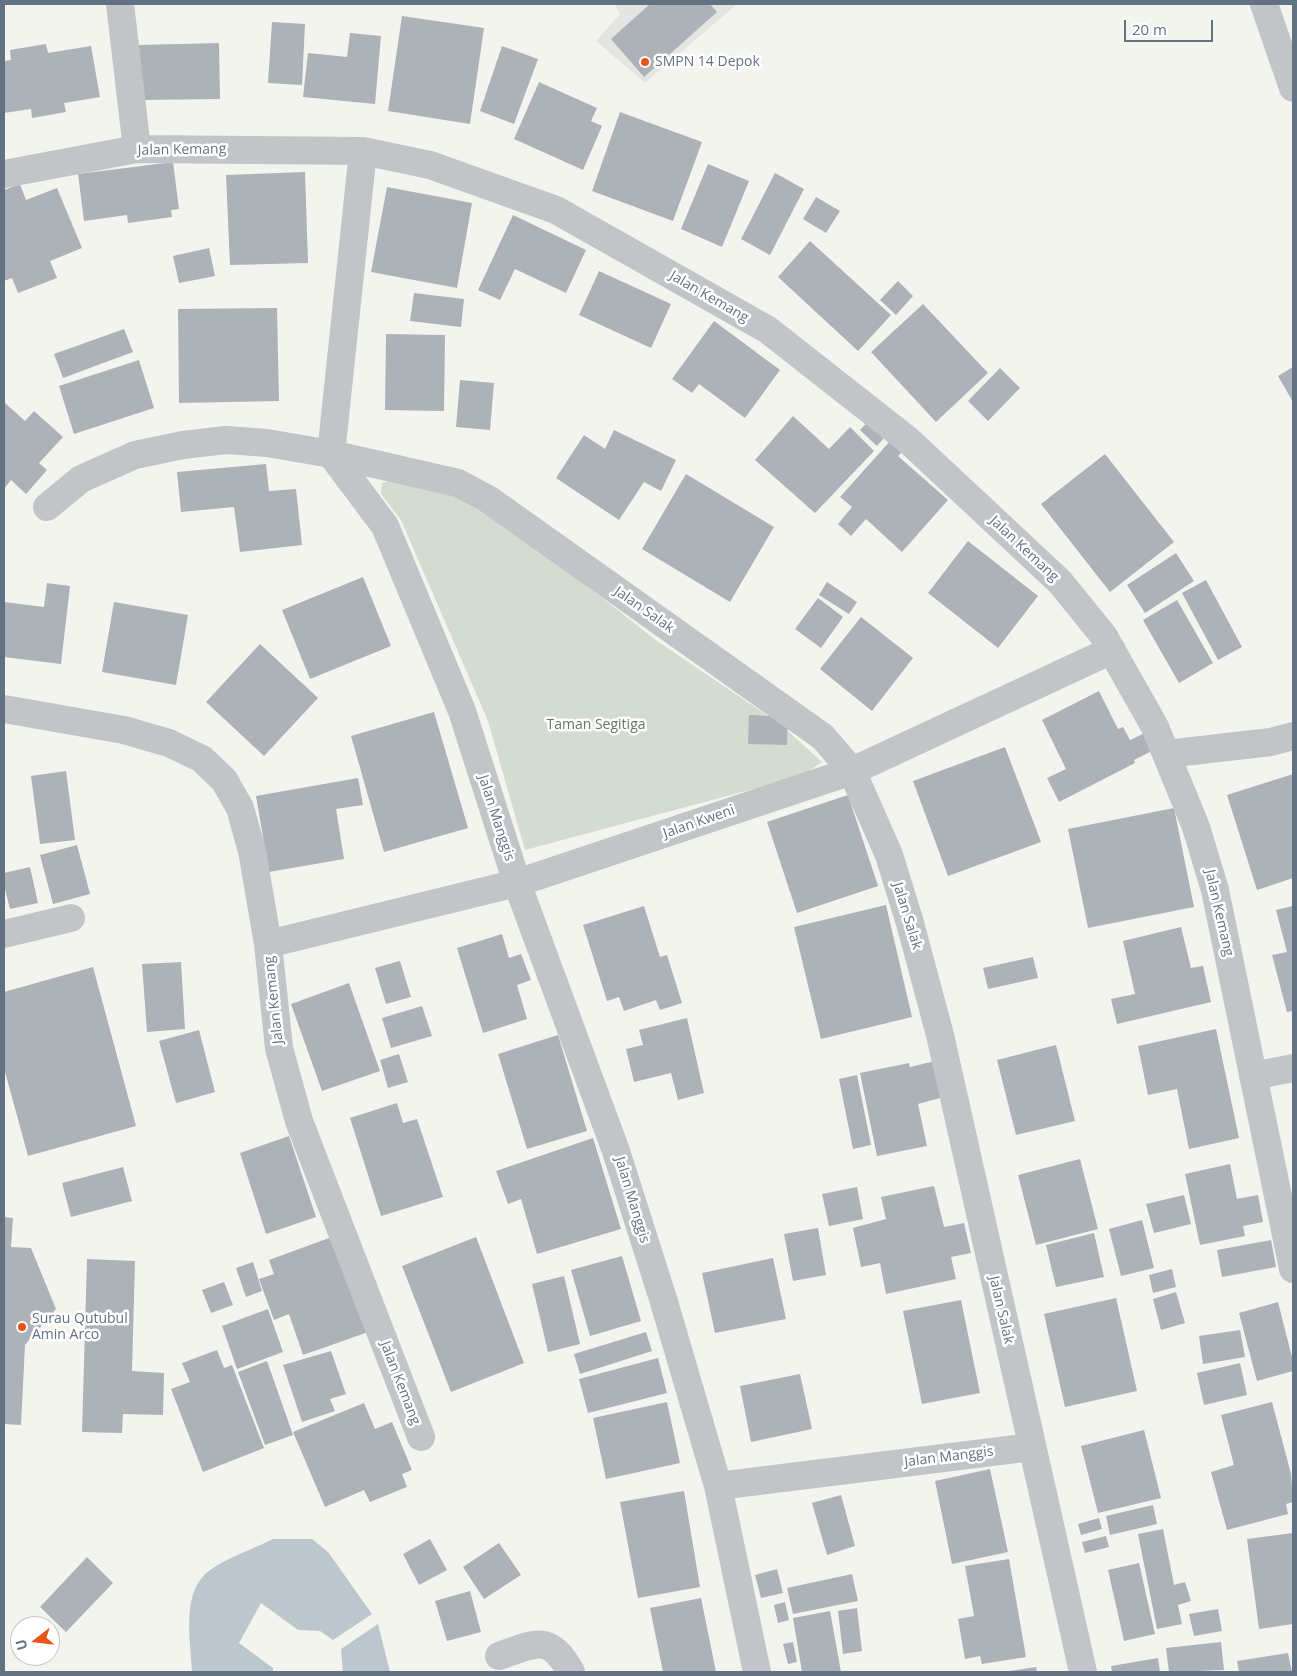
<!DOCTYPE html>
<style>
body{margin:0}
#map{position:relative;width:1297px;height:1676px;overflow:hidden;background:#f4f4ef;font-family:"Open Sans",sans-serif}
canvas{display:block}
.frame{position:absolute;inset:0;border:5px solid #627282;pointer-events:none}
.north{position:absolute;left:10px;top:1616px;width:50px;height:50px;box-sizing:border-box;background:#fff;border:1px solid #c0c7cd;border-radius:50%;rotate:254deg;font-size:14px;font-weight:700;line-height:20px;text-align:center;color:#627282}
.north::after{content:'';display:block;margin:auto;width:18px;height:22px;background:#e9531a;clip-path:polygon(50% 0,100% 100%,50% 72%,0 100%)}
.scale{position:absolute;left:1124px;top:20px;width:89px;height:22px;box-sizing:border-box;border:2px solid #627282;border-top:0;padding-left:6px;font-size:15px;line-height:18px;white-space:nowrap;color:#627282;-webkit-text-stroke:4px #fff;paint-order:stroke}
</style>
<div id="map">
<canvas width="1297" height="1676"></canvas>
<div class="frame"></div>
<div class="north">U</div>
<div class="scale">20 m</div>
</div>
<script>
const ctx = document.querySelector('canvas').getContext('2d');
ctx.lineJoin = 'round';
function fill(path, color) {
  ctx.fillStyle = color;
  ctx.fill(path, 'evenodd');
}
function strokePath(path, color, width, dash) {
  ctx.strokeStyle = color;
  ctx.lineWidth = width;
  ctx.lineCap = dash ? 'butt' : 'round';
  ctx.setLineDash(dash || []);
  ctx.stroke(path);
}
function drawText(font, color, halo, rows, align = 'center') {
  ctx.font = font + ' "Open Sans",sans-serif';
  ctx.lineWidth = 5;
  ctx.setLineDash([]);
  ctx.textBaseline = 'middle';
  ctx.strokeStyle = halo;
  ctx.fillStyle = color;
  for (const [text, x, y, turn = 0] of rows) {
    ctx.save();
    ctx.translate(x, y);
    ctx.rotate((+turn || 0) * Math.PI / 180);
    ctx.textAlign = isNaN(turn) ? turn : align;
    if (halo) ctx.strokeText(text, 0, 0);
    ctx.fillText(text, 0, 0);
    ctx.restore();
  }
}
fill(new Path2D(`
 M614 4H737L645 83 596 41 620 14Z`), '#e4e5e3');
fill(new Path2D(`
 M396 479 467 492 657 641 780 724 822 762 802 776 525 850 488 721 401 520 381 494 382 483Z`), '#d4dbd0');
fill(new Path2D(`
 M273 1539H312L328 1552 372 1614 333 1640 320 1631 298 1630 261 1603 239 1643 273 1668V1672H192C191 1641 180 1591 210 1570 229 1557 253 1549 273 1539Z
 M378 1624 390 1672H343L341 1649Z`), '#bbc7cc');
fill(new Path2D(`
 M650 4H710L717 12 644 77 611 39Z
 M402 16 484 28 470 124 388 111Z
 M272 22 305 24 302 85 268 83Z
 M350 33 381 36 375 104 303 97 308 53 347 57Z
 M219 43 220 99 141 100 139 45Z
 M46 44 48 53 91 46 100 97 64 103 66 112 32 118 31 109 4 113V61L11 60 10 50Z
 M502 46 538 59 514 124 480 111Z
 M539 82 597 108 591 121 602 126 583 170 514 139Z
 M620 112 702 142 673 221 592 191Z
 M173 162 179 209 171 210 172 217 128 223 127 215 84 221 78 174Z
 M708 164 749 181 722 247 681 229Z
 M305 172 308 263 230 265 226 175Z
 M775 173 804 189 770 255 741 239Z
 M20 184 26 200 57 188 82 248 50 261 57 278 18 293 12 278 4 281V190Z
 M387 187 472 203 457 288 371 272Z
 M816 197 840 211 826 233 803 219Z
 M513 215 586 250 566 293 515 269 500 300 478 290Z
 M810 241 891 315 858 351 778 277Z
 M209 248 215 276 179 283 173 256Z
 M599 271 671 304 651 348 579 315Z
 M898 281 913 296 896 315 880 300Z
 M414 293 464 299 461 327 410 321Z
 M923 304 988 373 936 422 871 352Z
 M277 308 279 401 179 403 178 309Z
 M714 321 780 370 745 418 699 384 692 393 672 379Z
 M124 329 133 352 63 378 54 354Z
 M386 334 445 335 444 411 385 410Z
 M139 360 154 408 74 434 59 386Z
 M1293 367V402L1278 376Z
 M1000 368 1020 388 988 421 968 401Z
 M460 380 494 383 490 430 456 427Z
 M4 402 25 421 34 411 63 437 39 463 47 470 26 494 11 480 4 489Z
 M793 416 829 449 850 427 874 451 815 513 755 460Z
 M872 417 889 432 877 446 860 430Z
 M614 430 676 460 661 491 644 482 619 520 556 478 584 435 605 449Z
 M891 440 903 451 898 456 948 500 902 552 866 519 851 536 838 524 852 507 840 497Z
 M1105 454 1174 542 1110 592 1041 504Z
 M266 464 269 491 296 489 302 545 240 552 234 507 181 512 177 472Z
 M686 474 774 527 730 602 642 549Z
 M968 541 1038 596 998 648 928 593Z
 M1176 553 1194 581 1145 613 1127 585Z
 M363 577 391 646 310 679 282 610Z
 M1206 580 1242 647 1218 660 1182 593Z
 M827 582 857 602 849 614 819 595Z
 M47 583 70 586 61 664 4 657V602L44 607Z
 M818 598 843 617 821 648 795 629Z
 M1177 600 1213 663 1179 683 1143 620Z
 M114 602 188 615 176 685 102 672Z
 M861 617 913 658 872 711 820 669Z
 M260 644 318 698 264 756 206 702Z
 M1099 691 1118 729 1123 727 1130 740 1145 733 1154 750 1134 760 1135 763 1059 802 1047 778 1066 769 1042 720Z
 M434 712 468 828 384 852 351 736Z
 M749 715 788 717 787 745 748 744Z
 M1005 747 1041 842 948 876 913 781Z
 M66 771 75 840 40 844 31 776Z
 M1293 774V878L1257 890 1227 795Z
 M358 778 363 805 336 809 344 859 269 872 256 796Z
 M848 795 878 886 797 913 767 822Z
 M1174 808 1194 907 1088 928 1068 829Z
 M77 845 90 894 53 904 40 855Z
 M30 867 38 903 10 909 4 885V873Z
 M886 905 912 1017 821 1039 794 927Z
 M644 906 660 957 667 955 682 1003 660 1010 656 1000 624 1011 619 997 607 1001 583 925Z
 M1293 906V1011L1287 1012 1272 955 1287 952 1276 910Z
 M1181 927 1191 968 1203 966 1211 1002 1117 1024 1111 999 1135 994 1123 941Z
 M502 934 509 958 521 954 531 980 517 985 527 1019 483 1033 457 948Z
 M1033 957 1038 978 988 989 983 968Z
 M400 961 411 997 386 1004 375 968Z
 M181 962 185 1029 147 1032 142 964Z
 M93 967 136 1126 28 1156 4 1068V992Z
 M349 983 380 1071 322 1091 291 1004Z
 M422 1006 432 1036 391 1048 382 1018Z
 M687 1018 704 1093 678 1100 671 1073 634 1082 626 1049 643 1045 639 1030Z
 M1216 1029 1239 1138 1189 1149 1177 1089 1148 1095 1138 1046Z
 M199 1030 215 1092 176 1103 159 1041Z
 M558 1035 587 1131 527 1149 498 1054Z
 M1056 1045 1075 1121 1016 1135 997 1060Z
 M399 1054 408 1082 388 1088 380 1060Z
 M935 1061 944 1097 918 1104 927 1146 877 1156 860 1073 909 1063 910 1067Z
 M857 1075 871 1145 853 1149 839 1079Z
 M397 1103 403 1123 417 1119 443 1197 381 1216 350 1118Z
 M289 1136 316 1217 266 1234 240 1153Z
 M593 1138 621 1229 537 1254 521 1199 508 1204 496 1171Z
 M1080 1159 1098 1229 1036 1245 1018 1175Z
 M1230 1164 1237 1199 1258 1195 1263 1222 1243 1226 1245 1236 1200 1245 1185 1174Z
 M123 1167 132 1201 71 1217 62 1183Z
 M934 1186 944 1227 964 1223 971 1253 951 1257 956 1279 886 1294 880 1263 861 1267 853 1228 886 1219 881 1197Z
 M857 1187 863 1219 829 1226 822 1194Z
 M1184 1195 1191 1224 1154 1233 1146 1204Z
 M4 1217 13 1218 11 1247 31 1248 56 1309 25 1345 21 1425 4 1424Z
 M1142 1220 1154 1268 1121 1276 1109 1229Z
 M818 1228 826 1275 793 1281 784 1234Z
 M1094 1233 1104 1277 1056 1287 1046 1245Z
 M340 1234 374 1330 303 1355 289 1314 274 1320 259 1279 274 1274 269 1260Z
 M476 1237 524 1363 451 1392 402 1266Z
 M1271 1240 1276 1267 1222 1277 1217 1250Z
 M622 1256 641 1321 590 1336 571 1270Z
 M773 1258 786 1319 715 1333 702 1273Z
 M87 1259 135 1261 132 1371 164 1373 163 1415 123 1414 122 1433 82 1432Z
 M253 1262 262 1291 246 1297 236 1268Z
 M1172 1269 1176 1287 1153 1293 1149 1275Z
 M564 1276 580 1344 548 1352 532 1284Z
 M224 1282 233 1305 211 1313 202 1290Z
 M1176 1292 1185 1323 1161 1330 1153 1299Z
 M1116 1298 1137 1391 1065 1407 1044 1314Z
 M961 1300 980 1393 922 1404 903 1311Z
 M1278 1302 1293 1361V1371L1257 1381 1239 1313Z
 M268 1309 283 1352 237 1369 222 1326Z
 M1240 1330 1245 1357 1203 1364 1199 1336Z
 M646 1332 652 1351 580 1374 574 1354Z
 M217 1350 224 1368 232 1365 264 1448 203 1472 171 1389 190 1382 182 1363Z
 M331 1351 346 1394 330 1399 335 1411 302 1422 283 1365Z
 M658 1358 667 1393 588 1413 579 1379Z
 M267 1361 293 1435 265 1445 238 1372Z
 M1240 1363 1247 1395 1204 1405 1197 1373Z
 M800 1374 812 1429 751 1442 740 1386Z
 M667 1402 680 1463 606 1479 593 1418Z
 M1272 1402 1291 1474 1293 1502 1286 1504 1288 1514 1227 1530 1211 1472 1234 1465 1221 1415Z
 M364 1403 375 1429 392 1422 412 1470 402 1474 407 1487 370 1502 364 1490 325 1507 293 1432Z
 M1144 1430 1161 1498 1098 1513 1081 1446Z
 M990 1469 1008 1552 952 1564 935 1481Z
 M684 1491 700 1587 638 1598 620 1502Z
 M841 1495 855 1546 827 1555 812 1503Z
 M1153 1505 1157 1524 1110 1535 1106 1516Z
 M1099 1518 1102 1529 1081 1535 1078 1524Z
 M1163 1529 1174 1585 1185 1582 1191 1601 1178 1605 1182 1624 1157 1629 1138 1534Z
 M1293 1533V1624L1259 1629 1247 1539Z
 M1106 1536 1109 1547 1085 1553 1082 1542Z
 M430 1539 447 1570 419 1585 403 1554Z
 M499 1543 521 1575 484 1599 463 1567Z
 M87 1557 113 1583 66 1632 40 1607Z
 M1009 1559 1026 1657 982 1664 980 1656 965 1659 958 1619 974 1616 965 1566Z
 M1139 1563 1155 1634 1124 1641 1108 1570Z
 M777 1569 783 1593 761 1598 755 1575Z
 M852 1574 858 1601 793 1614 787 1588Z
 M470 1591 481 1632 447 1641 435 1601Z
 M701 1598 716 1672H663L650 1608Z
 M785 1602 789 1620 778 1623 774 1605Z
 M857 1608 862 1651 843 1654 838 1611Z
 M1218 1609 1222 1631 1194 1636 1189 1614Z
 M830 1611 841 1672H802L793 1618Z
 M793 1642 797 1662 788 1664 783 1644Z
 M1221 1642 1224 1670 1169 1672 1166 1648Z
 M1288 1653 1292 1672H1239L1237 1661Z
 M1158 1658 1160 1672H1112L1111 1666Z
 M1036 1667 1037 1672H1010V1671Z`), '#acb2b8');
strokePath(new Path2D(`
 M120 4 137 149
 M1264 4 1293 88
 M363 151 331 454 458 483 488 499 823 737 852 771 889 855 910 923 940 1035 1083 1672
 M4 174 137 149 363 151 430 165 556 210 768 330 908 440 1060 582 1103 635 1155 727 1196 827 1215 890 1293 1269
 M47 507 81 479 135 455 183 445 226 440 267 443 331 454 385 526 462 711 517 883 616 1151 664 1302 718 1486 757 1672
 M4 709 124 730 169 743 202 759 224 780 240 808 252 851 268 944 279 1048 299 1121 421 1437
 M1166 754 1271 742 1293 736
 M4 934 71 918
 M268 944 517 883 852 771 1112 650
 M1253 1076 1293 1068
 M718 1486 1032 1447
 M499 1656C536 1643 549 1633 571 1672`), '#c1c5c8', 28);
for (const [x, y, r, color] of [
 [645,62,5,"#e9531a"],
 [22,1327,5,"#e9531a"]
]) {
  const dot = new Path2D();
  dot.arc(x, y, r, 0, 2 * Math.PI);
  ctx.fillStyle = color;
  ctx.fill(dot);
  strokePath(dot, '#fff', 2);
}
drawText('14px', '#627282', '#fff', [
 ["SMPN 14 Depok",655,62],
 ["Surau Qutubul",32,1319],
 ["Amin Arco",32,1335]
], 'left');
drawText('14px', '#627282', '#fff', [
 ["Jalan Kemang",182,150,-1],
 ["Jalan Kemang",709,297,30],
 ["Jalan Kemang",1024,549,43],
 ["Jalan Salak",644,610,35],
 ["Jalan Manggis",496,818,72],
 ["Jalan Kweni",699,822,-19],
 ["Jalan Kemang",1219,913,77],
 ["Jalan Salak",907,916,73],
 ["Jalan Kemang",274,1000,-96],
 ["Jalan Manggis",632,1200,73],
 ["Jalan Salak",1001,1310,77],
 ["Jalan Kemang",400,1383,69],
 ["Jalan Manggis",949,1457,-7]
]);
drawText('14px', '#647961', '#fff', [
 ["Taman Segitiga",596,725]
]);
</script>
